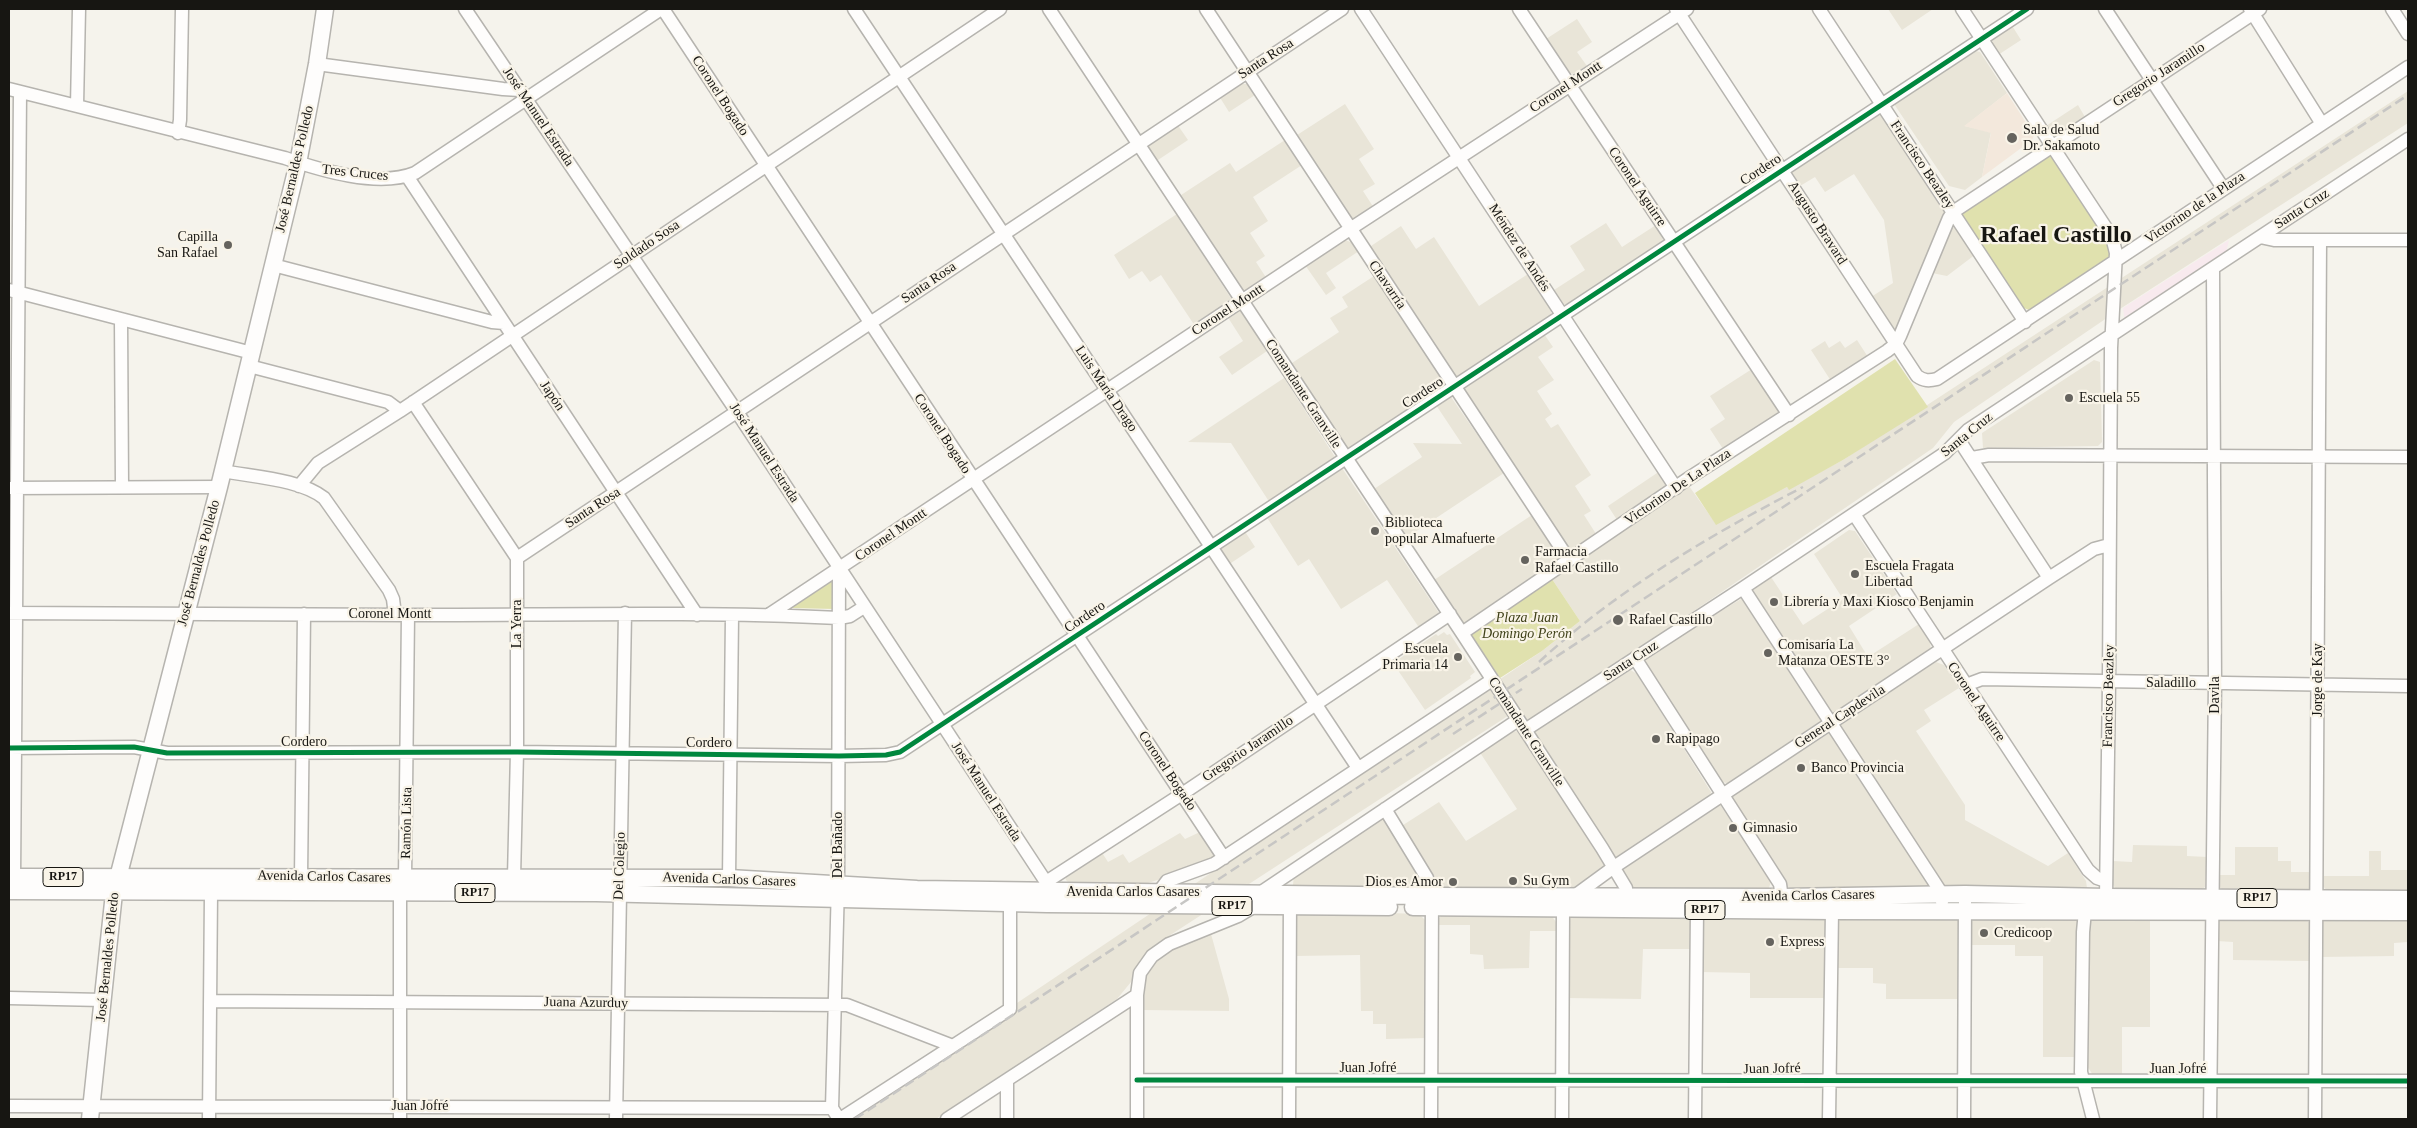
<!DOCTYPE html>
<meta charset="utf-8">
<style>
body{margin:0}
#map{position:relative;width:2417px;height:1128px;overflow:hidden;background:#f5f3ec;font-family:"Times New Roman",serif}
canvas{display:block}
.frame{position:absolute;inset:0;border:10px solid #171612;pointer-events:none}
</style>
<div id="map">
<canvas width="2417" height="1128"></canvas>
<div class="frame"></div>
</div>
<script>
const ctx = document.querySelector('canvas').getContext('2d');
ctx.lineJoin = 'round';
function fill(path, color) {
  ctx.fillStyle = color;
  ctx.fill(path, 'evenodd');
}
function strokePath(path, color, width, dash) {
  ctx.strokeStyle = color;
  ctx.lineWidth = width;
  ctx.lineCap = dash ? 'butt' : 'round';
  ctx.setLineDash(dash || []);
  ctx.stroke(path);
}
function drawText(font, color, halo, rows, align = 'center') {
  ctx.font = font + ' "Times New Roman",serif';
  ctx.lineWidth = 4.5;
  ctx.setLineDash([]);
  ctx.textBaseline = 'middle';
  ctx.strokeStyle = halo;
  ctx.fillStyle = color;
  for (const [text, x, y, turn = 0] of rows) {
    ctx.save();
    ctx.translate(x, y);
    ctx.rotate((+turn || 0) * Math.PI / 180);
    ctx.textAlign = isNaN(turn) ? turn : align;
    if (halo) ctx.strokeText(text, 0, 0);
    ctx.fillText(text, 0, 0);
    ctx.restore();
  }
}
fill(new Path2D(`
 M1888 9H1933L1902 30Z
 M1577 19 1592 42 1577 52 1587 66 1573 74 1567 71 1546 39Z
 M2011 24 2021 40 1998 55 1992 45 1993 37Z
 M1976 51 1980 52 2007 93 1965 126 1991 132 1982 177 1965 190 1949 186 1894 104Z
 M1238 84H1247L1255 95 1229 112 1219 96Z
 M2408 91V123L2123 307 1954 422 1933 448 1528 724 1517 710 1155 945 1140 960 1131 982 1117 999 936 1119H844L1542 651 1580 621 1550 576 1689 486 1716 524 1757 502 1787 487 1789 489 1843 460Z
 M1345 104 1374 149 1359 159 1375 184 1363 191 1374 208 1357 219H1349L1294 137Z
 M2078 105 2085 117 2060 134 2050 132 2046 126Z
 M1880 112 1945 211 1898 330 1894 332 1871 297 1893 283 1884 220 1854 174 1825 192 1815 177 1800 186 1792 174V171Z
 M1177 124 1188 140 1155 162 1147 146Z
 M1285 140 1302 165 1253 197 1268 221 1250 233 1265 256 1256 262 1267 279 1243 293 1178 197 1230 163 1236 172Z
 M1177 214 1232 300 1195 326 1161 275 1150 282 1142 271 1129 279 1114 255Z
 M1606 223 1622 247 1656 225 1663 240 1659 245 1569 304H1564L1554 290 1585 270 1570 246Z
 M1401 226 1416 249 1434 237 1479 306 1528 274 1551 309V316L1458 377 1454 376 1368 248Z
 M1954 227H1957L1976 254 1947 276 1932 273 1951 229Z
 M1345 240 1353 243 1359 251 1326 273 1336 288 1326 295 1305 265Z
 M1374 276 1443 380 1444 387 1349 449H1346L1289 365 1339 332 1330 318 1348 307 1342 297Z
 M1236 310H1240L1267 351 1232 375 1219 357 1243 341 1227 316Z
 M1544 334 1553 347 1538 357 1554 380 1537 391 1552 414 1545 419 1551 428 1558 424 1591 475 1575 486 1591 511 1584 515 1598 537 1573 552 1569 551 1463 391 1464 387Z
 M1857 340 1868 357 1831 381 1811 350 1825 341 1829 348 1840 341 1845 348Z
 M2094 360 2100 362 2102 442 2098 446 1983 448 1982 433Z
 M1752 369 1778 411 1777 415 1725 452 1710 429 1725 419 1710 396Z
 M1284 378 1335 457 1332 461 1270 503 1231 443 1188 442Z
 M1451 397 1504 473 1403 540 1371 491 1422 457 1413 443 1462 444 1436 405Z
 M1342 468 1439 613 1438 617 1420 629 1387 580 1341 609 1309 559 1298 566 1266 516Z
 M1660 471 1669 485 1619 523 1608 506Z
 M1532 515 1558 554 1559 562 1469 622 1460 624 1431 582Z
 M1244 530 1255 547 1228 565 1219 549Z
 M1849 530 1855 531 1897 594 1849 626 1868 657 1919 624 1930 642 1931 650 1838 712 1833 713 1829 710 1753 593V590L1771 577 1803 625 1843 599 1814 554Z
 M1741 599 1745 601 1822 719 1821 723 1729 784 1720 781 1644 664 1647 656Z
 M1444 632 1447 635 1450 634 1475 672 1470 676 1471 678 1425 710 1393 663 1436 634 1438 636Z
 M1936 662 1944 665 1959 688 1924 710 1931 721 1916 731 1965 805V820L2048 866 2068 853 2086 881 2087 888 2085 892 1945 890 1842 730 1841 725 1845 719Z
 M1629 669 1637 674 1711 792 1710 796 1617 857H1613L1534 736 1535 731Z
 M1518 731 1603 858 1605 866 1573 889H1442L1400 827 1439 802 1466 841 1517 809 1479 751 1510 732Z
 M1829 731 1929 883V887L1790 889 1787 886 1732 799V796Z
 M1719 803 1771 881 1769 888 1766 890 1637 889 1631 886 1622 872V866Z
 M1383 818 1423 881 1417 890 1296 888 1293 885 1294 875Z
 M1200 832 1214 856 1204 865 1145 884 1071 885 1066 880 1065 876 1101 851 1108 862 1123 854 1129 863 1180 833 1185 839Z
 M2133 845 2187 846V856L2207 857 2205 887 2197 892 2117 891 2112 883 2113 861 2132 862Z
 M2235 847H2278V861H2291V872H2312L2310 891 2223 890 2218 886V875H2235Z
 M2369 851H2381V870H2408V894L2329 893 2323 886 2324 876H2369Z
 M1301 910 1419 914 1426 921 1427 1038 1386 1039V1024H1373V1011H1361L1360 955 1295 956V917Z
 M1444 913 1551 915 1556 922V931H1530L1529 968 1484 969 1483 955 1470 954V925H1437L1438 919Z
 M1571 916H1687L1692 922 1691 949H1643L1641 999 1567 998 1569 919Z
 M1704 917 1825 918 1826 998H1750V973L1701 972 1700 920Z
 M1841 918 1959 919 1960 999H1886V984L1873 983V968H1838V923Z
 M1976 918 2077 919 2078 1057H2043V956H2015V945H1969L1971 922Z
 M2095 919 2150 920V1027H2122V1075H2093L2087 1066 2088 923Z
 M2219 919 2307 920 2310 923 2311 961 2233 960V942L2217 941Z
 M2324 919H2408V942L2394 943V956L2320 957V923Z
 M1211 934 1229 999V1011L1142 1010 1143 977 1148 967 1174 946Z`), '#e9e5d8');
fill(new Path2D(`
 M2229 240 2225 257 2125 324 2123 308Z`), '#f8eaee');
fill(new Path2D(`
 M2007 93 2034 135 2032 140 1982 177 1991 133 1964 126Z`), '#f3e8dc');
fill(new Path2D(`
 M2051 155 2109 241 2110 254 2107 260 2036 308 2029 310 2024 308 1963 218V212Z
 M1895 359 1928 407 1843 460 1789 490 1787 487 1716 525 1695 493Z
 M1550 576 1580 621 1542 651 1500 678 1469 631Z
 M834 578 835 609 791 608Z`), '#e0e1ae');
const minor = new Path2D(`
 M465 9 737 412 1046 882 1048 899
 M663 9 1224 858
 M854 9 1358 768
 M1049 9 1462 633 1602 848 1626 888 1627 904
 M1206 9 1569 560
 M1361 9 1676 488
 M1519 9 1789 415
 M1676 9 1917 376C1924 381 1929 381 1937 379L2408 67
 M1819 9 2025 322
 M1962 9 2112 237 2116 253 2111 348 2109 683 2106 897 2085 911 2083 932 2081 1072 2093 1119
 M2105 9 2223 188
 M2250 9 2322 124
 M2392 9 2408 34
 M317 64 503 89 520 90
 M9 89 285 158C320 170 378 188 415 173L661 9
 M77 106 79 9
 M178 133 180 120 182 9
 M407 176 697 615
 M2260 237 2274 240H2408
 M273 265 492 322 504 323
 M9 290 252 353
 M121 319 122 487
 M249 366 388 402 400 411
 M413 402 517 558V752L514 877
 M1959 440 2049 578
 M1972 458 1989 455 2408 457
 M223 471C253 477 300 479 324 498L389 590 393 599 395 615
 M299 486 318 463 400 411 1000 9
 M9 488 219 487
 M1854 514 2088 870 2097 878 2106 881
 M517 558 1342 9
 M1743 588 1933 880 1942 894V902
 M9 613C142 613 276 615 410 615 553 615 696 611 839 618L850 616 864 607
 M770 614 1350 229 1687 9
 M1462 633 1692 476 1887 351 1896 344 1900 336 1949 218 1953 212 2260 9
 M1635 658 1780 884 1783 905
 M1966 685 1982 679 2408 686
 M1525 730 1743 588 1945 453 1968 430 2408 139
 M9 748 134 747 167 753 517 752 839 756 886 755 900 752 2027 9
 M1385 809 1427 878 1432 896 1431 1119
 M14 877 20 92
 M301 877 304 614
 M729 878 732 616
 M1046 882 1182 794 1450 614
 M1158 893 1167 881 1214 864 1492 680
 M1260 893 1518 720
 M1573 897 1614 867 2049 578 2094 549 2109 545
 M9 998 103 1000
 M211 1001 847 1005 953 1046
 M1137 1080 2408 1081
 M1007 1081V1119
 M9 1106 832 1108
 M209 1119 211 893
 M400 1119V900L405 878 408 615
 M616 1119 625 613
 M839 1119 832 1108 838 884 839 569
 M840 1119 1010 1009V894
 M947 1119 1137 995
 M1137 1119V995L1140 973 1152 956 1169 944 1238 916 1253 907
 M1289 1119 1290 899
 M1562 1119 1563 909
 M1695 1119 1697 910
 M1829 1119 1832 911
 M1964 1119 1965 902
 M2210 1119 2215 683 2213 270
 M2315 1119 2320 240`);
const major = new Path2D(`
 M9 877 729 878 917 889 1432 896 1783 897 1965 894 2106 897 2408 899
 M9 891 596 893 1047 904 1389 907
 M1413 907 1832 911 2408 912
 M90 1119 114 893 219 487 298 163 317 64 325 9`);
strokePath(minor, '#b6b4af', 15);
strokePath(major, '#b6b4af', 19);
strokePath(minor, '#fefdfc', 12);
strokePath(major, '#fefdfc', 16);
strokePath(new Path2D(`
 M1539 662C1617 590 1710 535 1803 487
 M1453 734 1522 689
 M855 1119 2408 95`), '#c7c6c4', 2.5, [10, 5]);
strokePath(new Path2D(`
 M9 748 134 747 167 753 517 752 839 756 886 755 900 752 2027 9
 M1137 1080 2408 1081`), '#00873e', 5);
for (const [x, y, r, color] of [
 [2012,138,6,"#65635e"],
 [228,245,5,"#65635e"],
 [2069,398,5,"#65635e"],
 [1375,531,5,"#65635e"],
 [1525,560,5,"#65635e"],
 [1855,574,5,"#65635e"],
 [1774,602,5,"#65635e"],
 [1618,620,6,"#65635e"],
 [1768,653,5,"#65635e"],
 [1458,657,5,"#65635e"],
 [1656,739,5,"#65635e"],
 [1801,768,5,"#65635e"],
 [1733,828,5,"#65635e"],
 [1513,881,5,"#65635e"],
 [1453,882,5,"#65635e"],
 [1984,933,5,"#65635e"],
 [1770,942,5,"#65635e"]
]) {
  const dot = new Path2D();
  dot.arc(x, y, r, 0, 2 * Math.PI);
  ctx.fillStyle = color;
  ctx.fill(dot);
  strokePath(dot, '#f9f4e8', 2);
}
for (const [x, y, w] of [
 [63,877,40],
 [475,893,40],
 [2257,898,40],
 [1232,906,40],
 [1705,910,40]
]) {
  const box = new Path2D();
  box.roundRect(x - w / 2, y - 9.5, w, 19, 4);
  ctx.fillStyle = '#f9f4e8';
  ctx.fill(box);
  strokePath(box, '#171612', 1);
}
drawText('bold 12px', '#171612', null, [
 ["RP17",63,877],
 ["RP17",475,893],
 ["RP17",2257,898],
 ["RP17",1232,906],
 ["RP17",1705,910]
]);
drawText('14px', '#171612', '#f9f4e8', [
 ["Santa Rosa",1266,59,-33],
 ["Gregorio Jaramillo",2159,75,-33],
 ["Coronel Montt",1566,87,-33],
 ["Coronel Bogado",720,96,57],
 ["José Manuel Estrada",538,117,56],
 ["Francisco Beazley",1922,165,56],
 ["José Bernaldes Polledo",295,169,-77],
 ["Cordero",1761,170,-33],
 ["Tres Cruces",355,173,6],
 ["Coronel Aguirre",1637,187,56],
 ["Victorino de la Plaza",2195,208,-34],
 ["Santa Cruz",2302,209,-33],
 ["Augusto Bravard",1817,223,57],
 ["Soldado Sosa",647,245,-34],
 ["Méndez de Andés",1519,248,57],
 ["Santa Rosa",929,283,-34],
 ["Chavarría",1387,285,56],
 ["Coronel Montt",1228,310,-33],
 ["Luis María Drago",1106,389,56],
 ["Cordero",1423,393,-33],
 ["Comandante Granville",1303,394,57],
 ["Japón",552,396,56],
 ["Coronel Bogado",942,434,57],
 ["Santa Cruz",1967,435,-39],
 ["José Manuel Estrada",764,453,57],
 ["Victorino De La Plaza",1678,487,-34],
 ["Santa Rosa",593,508,-33],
 ["Coronel Montt",891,535,-34],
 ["José Bernaldes Polledo",199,563,-75],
 ["Coronel Montt",390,614],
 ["Cordero",1085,617,-34],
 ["La Yerra",517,624,-90],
 ["Santa Cruz",1631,661,-33],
 ["Jorge de Kay",2318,680,-90],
 ["Saladillo",2171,683],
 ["Davila",2215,695,-90],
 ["Francisco Beazley",2109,696,-89],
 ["Coronel Aguirre",1976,702,56],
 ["General Capdevila",1840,717,-33],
 ["Comandante Granville",1526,732,57],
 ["Cordero",304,742],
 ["Cordero",709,743],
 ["Gregorio Jaramillo",1248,749,-34],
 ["Coronel Bogado",1167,771,56],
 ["José Manuel Estrada",986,792,57],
 ["Ramón Lista",407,823,-89],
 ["Del Bañado",838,845,-90],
 ["Del Colegio",620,866,-88],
 ["Avenida Carlos Casares",324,877,1],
 ["Avenida Carlos Casares",729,880,2],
 ["Avenida Carlos Casares",1133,892],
 ["Avenida Carlos Casares",1808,896,-1],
 ["José Bernaldes Polledo",108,957,-84],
 ["Juana Azurduy",586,1003,1],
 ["Juan Jofré",1368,1068],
 ["Juan Jofré",1772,1069,-1],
 ["Juan Jofré",2178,1069],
 ["Juan Jofré",420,1106]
]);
drawText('14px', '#171612', '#f9f4e8', [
 ["Sala de Salud",2023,130],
 ["Dr. Sakamoto",2023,146],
 ["Capilla",218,237,"right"],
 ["San Rafael",218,253,"right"],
 ["Escuela 55",2079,398],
 ["Biblioteca",1385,523],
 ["popular Almafuerte",1385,539],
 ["Farmacia",1535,552],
 ["Rafael Castillo",1535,568],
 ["Escuela Fragata",1865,566],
 ["Libertad",1865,582],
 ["Librería y Maxi Kiosco Benjamin",1784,602],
 ["Rafael Castillo",1629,620],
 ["Comisaría La",1778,645],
 ["Matanza OESTE 3°",1778,661],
 ["Escuela",1448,649,"right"],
 ["Primaria 14",1448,665,"right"],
 ["Rapipago",1666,739],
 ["Banco Provincia",1811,768],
 ["Gimnasio",1743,828],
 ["Su Gym",1523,881],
 ["Dios es Amor",1443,882,"right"],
 ["Credicoop",1994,933],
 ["Express",1780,942]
], 'left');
drawText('italic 14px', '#3f4119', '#f9f4e8', [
 ["Plaza Juan",1527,618],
 ["Domingo Perón",1527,634]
]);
drawText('bold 24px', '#171612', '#f9f4e8', [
 ["Rafael Castillo",2056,236]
]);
</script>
